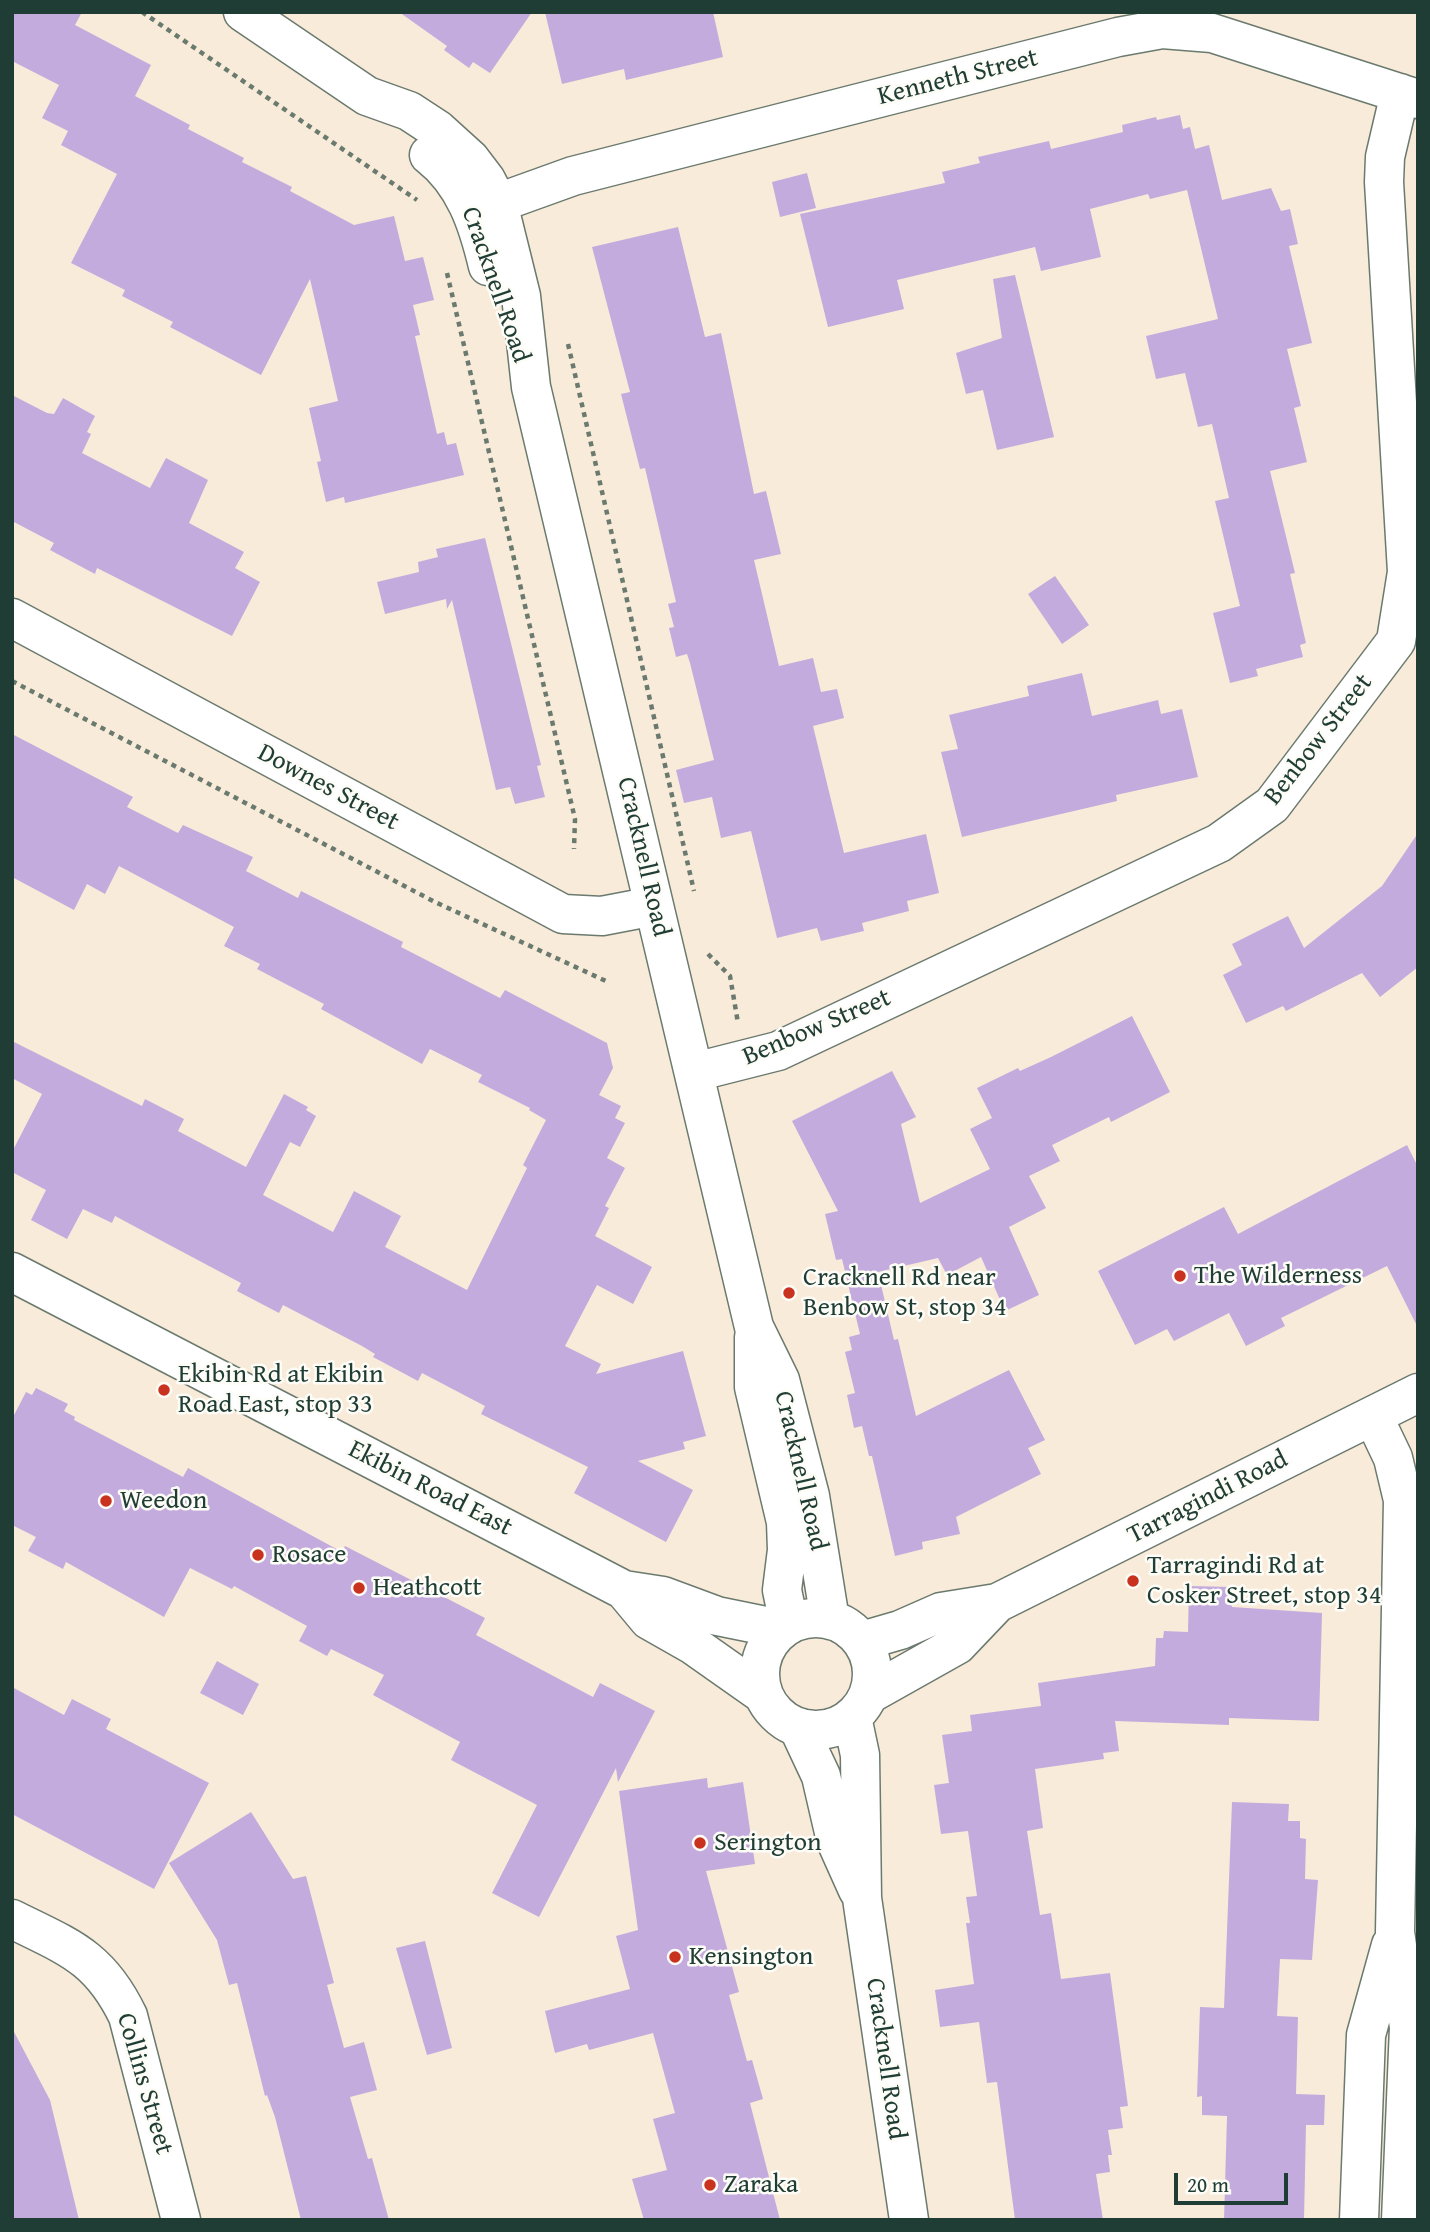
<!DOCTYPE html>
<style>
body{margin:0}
#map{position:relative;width:1430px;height:2232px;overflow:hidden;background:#f8ebd9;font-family:"Gentium Book Plus",serif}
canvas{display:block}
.frame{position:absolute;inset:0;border:14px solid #1f3d34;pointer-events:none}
.scale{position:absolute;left:1174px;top:2173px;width:114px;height:32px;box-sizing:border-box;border:4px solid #1f3d34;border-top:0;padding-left:9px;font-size:21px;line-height:24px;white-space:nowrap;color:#1f3d34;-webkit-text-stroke:5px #fdfcf7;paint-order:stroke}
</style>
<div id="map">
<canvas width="1430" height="2232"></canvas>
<div class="frame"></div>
<div class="scale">20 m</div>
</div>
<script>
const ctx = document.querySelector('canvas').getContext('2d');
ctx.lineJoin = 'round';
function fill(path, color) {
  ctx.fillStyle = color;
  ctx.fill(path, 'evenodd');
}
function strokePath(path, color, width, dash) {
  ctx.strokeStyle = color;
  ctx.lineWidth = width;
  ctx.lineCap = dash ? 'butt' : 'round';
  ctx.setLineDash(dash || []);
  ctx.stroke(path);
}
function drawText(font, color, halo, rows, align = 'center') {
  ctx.font = font + ' "Gentium Book Plus",serif';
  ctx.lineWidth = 5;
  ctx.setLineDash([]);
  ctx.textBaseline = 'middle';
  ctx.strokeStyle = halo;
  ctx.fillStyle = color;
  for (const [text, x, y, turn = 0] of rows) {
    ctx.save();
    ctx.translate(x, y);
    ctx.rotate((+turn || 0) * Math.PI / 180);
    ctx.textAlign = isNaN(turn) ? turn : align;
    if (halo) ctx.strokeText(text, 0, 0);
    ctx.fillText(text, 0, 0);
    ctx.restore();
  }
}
fill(new Path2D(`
 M12 12H82L75 25 151 65 135 96 190 125 188 129 244 158 242 162 292 187 290 191 354 225 394 216 405 261 423 257 434 300 413 305 420 335 415 336 437 434 444 432 447 445 456 443 464 475 345 503 344 497 326 502 317 462 321 461 309 408 338 401 310 279 261 375 170 327 173 322 122 296 125 290 71 263 117 174 61 145 68 131 42 118 59 85 12 61Z
 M399 12H532L490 73 473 62 469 68 444 50 447 46Z
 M545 12H713L723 57 626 80 624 69 562 84Z
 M1180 115 1183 129 1190 127 1195 149 1209 145 1222 200 1271 188 1281 211 1290 209 1298 244 1289 246 1312 343 1287 349 1301 406 1294 408 1307 462 1270 471 1295 573 1290 574 1306 643 1300 645 1303 657 1256 669 1258 676 1230 683 1213 613 1240 606 1215 501 1229 498 1212 424 1198 427 1185 373 1156 379 1146 336 1218 319 1187 190 1150 199 1148 194 1090 209 1101 257 1041 271 1035 247 897 280 904 309 828 327 800 214 945 183 942 172 980 163 978 157 1049 141 1051 149 1123 132 1122 125 1156 117 1157 120Z
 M807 173 816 208 780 217 772 182Z
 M678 227 705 337 721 333 754 494 766 491 781 554 754 560 779 666 813 658 821 692 837 689 844 718 813 726 844 853 926 834 939 893 907 901 909 911 862 923 864 931 821 941 817 928 777 938 751 831 721 838 712 797 684 803 676 770 714 760 690 663 687 654 676 657 669 628 674 627 668 604 676 602 645 468 640 469 621 394 630 392 592 247Z
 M1015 275 1054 437 997 450 983 390 966 394 956 353 1002 338 993 279Z
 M12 395 47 413 54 414 63 398 95 416 87 432 91 434 82 453 150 488 166 458 208 480 189 523 244 552 235 568 260 582 232 636 97 568 95 574 50 550 54 543 12 521Z
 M485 538 541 765 537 766 545 797 515 804 510 787 496 790 452 600 447 609 446 599 385 614 377 582 419 572 418 562 438 557 436 549Z
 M1055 576 1089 625 1062 644 1028 594Z
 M1082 673 1092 716 1158 700 1161 714 1182 709 1198 777 1116 795 1117 801 962 837 941 752 958 749 949 715 1029 696 1027 686Z
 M12 734 133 797 127 807 178 833 183 825 253 857 246 871 298 898 301 891 403 942 401 947 500 998 505 990 607 1043 613 1068 599 1095 621 1106 615 1118 625 1123 607 1158 625 1168 605 1206 609 1208 595 1236 652 1267 633 1304 597 1285 565 1346 601 1364 596 1374 683 1351 706 1436 683 1442 685 1449 638 1461 693 1490 666 1542 574 1493 588 1467 481 1414 485 1406 422 1373 418 1381 373 1357 375 1354 362 1346 283 1305 279 1313 237 1291 241 1283 115 1216 112 1223 83 1209 67 1239 31 1220 46 1190 12 1172V1152L42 1094 12 1078V1041L142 1106 145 1099 184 1119 178 1131 246 1167 284 1094 308 1107 306 1110 316 1116 300 1147 290 1142 263 1195 333 1232 354 1191 401 1216 385 1247 467 1290 527 1168 523 1165 546 1120 529 1110 530 1108 478 1082 482 1075 430 1049 422 1064 321 1009 324 1004 257 969 260 964 224 946 234 927 119 866 105 894 87 884 74 910 12 877Z
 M1418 833V967L1380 997 1362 973 1286 1011 1283 1006 1246 1023 1223 975 1242 965 1232 944 1288 916 1304 948 1382 886Z
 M1132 1016 1170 1092 1111 1122 1109 1117 1052 1145 1060 1161 1029 1176 1046 1208 1009 1227 1039 1295 1005 1311 981 1257 947 1275 938 1258 878 1272 894 1340 898 1339 916 1416 1009 1370 1045 1440 1028 1448 1041 1474 956 1517 960 1534 922 1542 923 1549 895 1556 872 1456H869L862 1426 854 1428 847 1395 855 1393 845 1352 852 1350 849 1337 860 1334 842 1259 836 1260 825 1214 838 1211 792 1121 892 1071 916 1117 901 1124 920 1203 990 1169 970 1129 992 1118 977 1088 1018 1068 1020 1071 1051 1057Z
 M1407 1145 1418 1167V1328L1387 1266 1281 1318 1285 1326 1246 1346 1229 1313 1174 1341 1167 1329 1135 1345 1098 1271 1224 1207 1238 1234Z
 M36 1388 68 1404 64 1411 75 1417 74 1420 183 1477 188 1468 342 1552 345 1546 485 1618 476 1635 593 1697 600 1683 655 1711 618 1782 616 1768 539 1917 492 1893 537 1805 451 1760 460 1742 373 1695 384 1675 331 1649 327 1656 299 1641 307 1626 234 1586 232 1589 190 1568 164 1617 66 1562 63 1569 28 1551 36 1537 12 1525V1419L26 1392 32 1395Z
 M1189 1586 1232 1587V1607L1322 1613 1319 1721 1229 1718V1725L1115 1721 1119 1751 1103 1753 1104 1759 1035 1769 1043 1828 1027 1831 1040 1915 1051 1913 1061 1979 1110 1973 1128 2106 1120 2107 1123 2128 1108 2130 1112 2155H1108L1110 2172 1096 2174 1103 2220H1015L997 2082 987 2083 979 2022 940 2027 935 1990 974 1984 966 1923H970L966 1897 977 1896 968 1831 941 1834 934 1785 949 1783 942 1735 972 1731 970 1715 1041 1706 1038 1683 1155 1666 1156 1638H1163L1164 1631 1188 1632Z
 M217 1661 259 1684 243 1715 200 1693Z
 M12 1687 64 1715 72 1699 111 1719 106 1729 209 1783 154 1889 12 1814Z
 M707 1778 708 1788 743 1782 755 1864 706 1871 739 1992 729 1995 747 2061 752 2060 763 2099 750 2103 780 2220H644L632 2179 667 2170 653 2119 675 2113 653 2033 589 2050 587 2044 555 2053 545 2011 630 1989 616 1936 638 1930 619 1791Z
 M1232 1802 1289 1804 1288 1821H1300V1838L1306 1839 1305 1879 1318 1880 1312 1960 1280 1959 1277 2016 1298 2017 1296 2094 1325 2095 1324 2125H1306L1304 2220H1224L1227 2116 1202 2115V2096L1197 2097 1200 2007 1224 2008Z
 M251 1812 293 1879 306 1876 334 1983 327 1985 344 2048 364 2042 377 2090 350 2097 368 2159 372 2158 389 2220H301L275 2117 267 2095 265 2096 237 1983 229 1985 217 1940 169 1863Z
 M425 1941 452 2048 427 2055 396 1948Z
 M12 2028 50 2100 79 2220H12Z`), '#c4abdd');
const minor = new Path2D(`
 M243 12 367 96 409 111 438 130 470 159 486 180 498 203 521 296 531 387 754 1327 780 1380 810 1496 830 1620
 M429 155C465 183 478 224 488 266
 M498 203 573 176 1118 37 1162 29 1212 33 1418 99
 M12 618 563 914 602 916 654 906
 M695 1072 778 1051 1219 843 1272 805 1396 641 1407 572 1384 182 1385 157 1400 93
 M12 1272 624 1590 663 1596 717 1616 781 1629
 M754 1337V1387L786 1522 787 1550 782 1590 789 1624
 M1373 1416 1393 1458 1403 1500 1395 1932 1409 2027 1401 2220
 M624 1590 649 1620 693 1645 764 1695
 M760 1674a56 56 0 1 1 112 0a56 56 0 1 1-112 0Z
 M862 1641 900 1630 941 1612 997 1603 1418 1393
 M868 1695 957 1645 997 1603
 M852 1717 860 1755 862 1898 909 2220
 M798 1727 821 1776 836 1841 858 1890
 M12 1919C68 1947 99 1956 128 2016L181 2220
 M1359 2220 1366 2035 1391 1945`);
strokePath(minor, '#6b7a6e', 41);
strokePath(new Path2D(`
 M142 12 417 200
 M447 273 575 819 574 849
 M568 344 694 891
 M12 681 435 902 608 982
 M708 954 730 976 738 1023`), '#6b7a6e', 4.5, [5, 5]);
strokePath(minor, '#fff', 38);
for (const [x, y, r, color] of [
 [1180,1276,7,"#c8321e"],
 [789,1293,7,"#c8321e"],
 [164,1390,7,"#c8321e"],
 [106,1501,7,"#c8321e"],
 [258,1555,7,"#c8321e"],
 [1133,1581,7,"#c8321e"],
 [359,1588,7,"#c8321e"],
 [700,1843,7,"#c8321e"],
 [675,1957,7,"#c8321e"],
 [710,2185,7,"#c8321e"]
]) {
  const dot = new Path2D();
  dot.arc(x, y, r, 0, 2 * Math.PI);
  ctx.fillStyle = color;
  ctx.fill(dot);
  strokePath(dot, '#fdfcf7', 2.5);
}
drawText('26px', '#1f3d34', '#fdfcf7', [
 ["Kenneth Street",958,78,-14],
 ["Cracknell Road",495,285,71],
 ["Benbow Street",1319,740,-52],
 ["Downes Street",328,788,28],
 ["Cracknell Road",643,857,77],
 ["Benbow Street",817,1028,-23],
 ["Cracknell Road",800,1471,77],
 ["Ekibin Road East",430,1489,27],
 ["Tarragindi Road",1208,1498,-27],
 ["Cracknell Road",885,2059,82],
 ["Collins Street",144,2084,74]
]);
drawText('26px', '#1f3d34', '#fdfcf7', [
 ["The Wilderness",1194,1276],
 ["Cracknell Rd near",803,1278],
 ["Benbow St, stop 34",803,1308],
 ["Ekibin Rd at Ekibin",178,1375],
 ["Road East, stop 33",178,1405],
 ["Weedon",120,1501],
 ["Rosace",272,1555],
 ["Tarragindi Rd at",1147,1566],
 ["Cosker Street, stop 34",1147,1596],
 ["Heathcott",373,1588],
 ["Serington",714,1843],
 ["Kensington",689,1957],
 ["Zaraka",724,2185]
], 'left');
</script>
